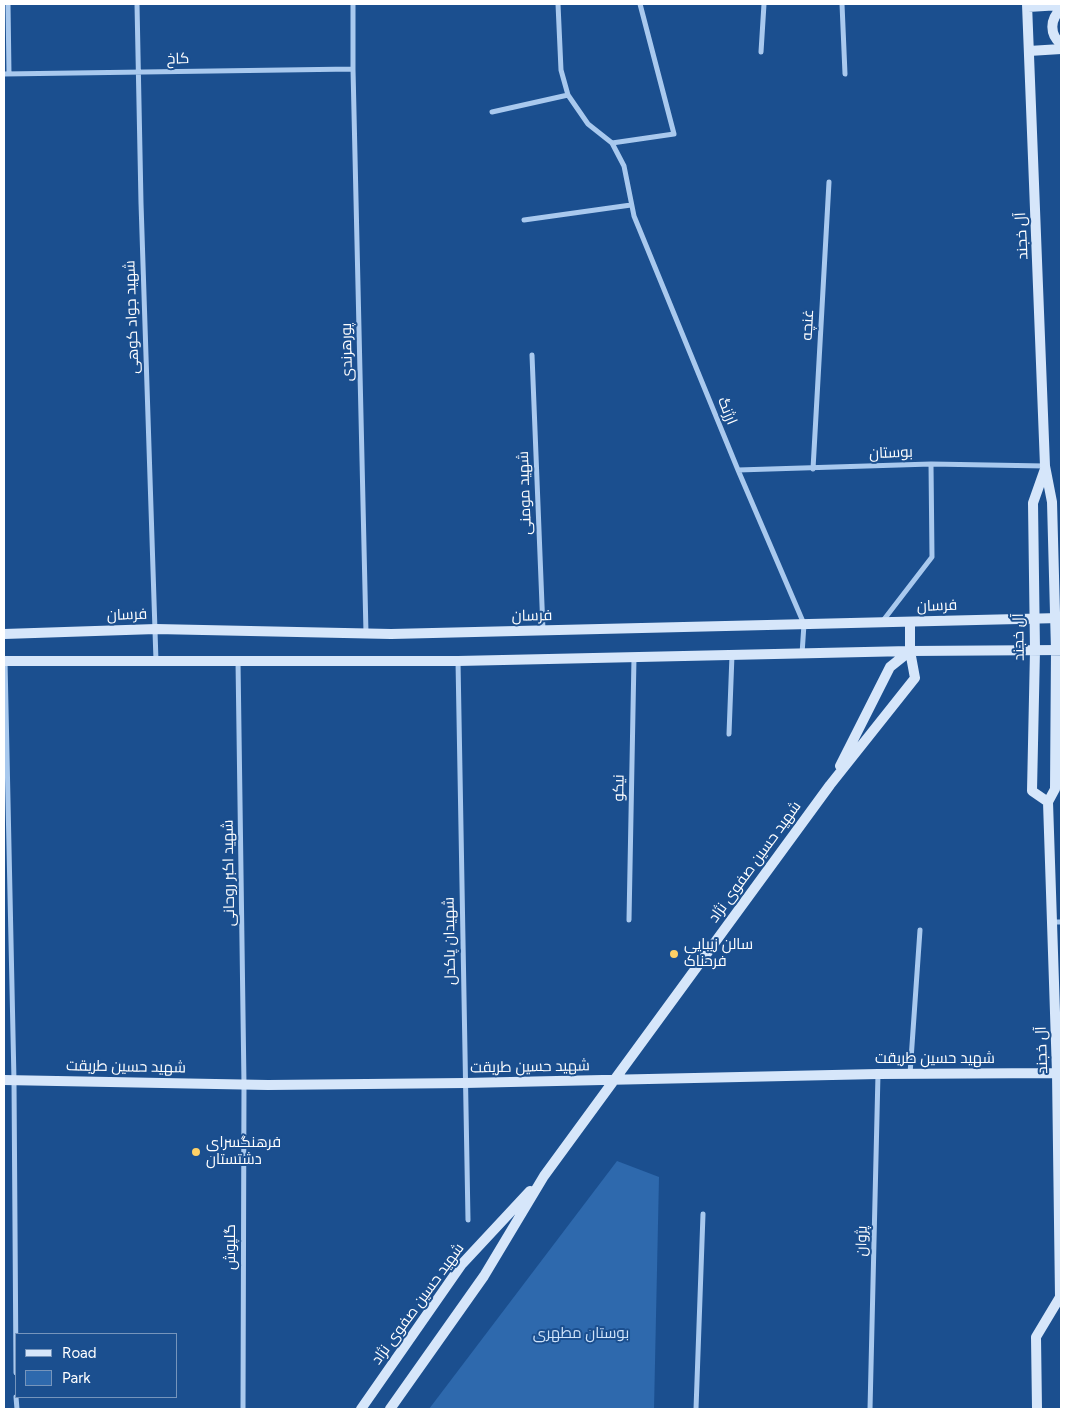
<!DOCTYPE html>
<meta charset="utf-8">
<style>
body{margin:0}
#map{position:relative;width:1065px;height:1413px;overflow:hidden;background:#1b4f8f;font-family:Figtree,sans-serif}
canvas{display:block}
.frame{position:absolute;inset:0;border:5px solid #fff;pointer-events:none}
.legend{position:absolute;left:15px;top:1333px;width:162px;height:65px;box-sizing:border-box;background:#1b4f8f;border:1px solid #7695bc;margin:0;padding:6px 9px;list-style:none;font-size:15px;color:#fff}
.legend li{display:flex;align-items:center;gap:10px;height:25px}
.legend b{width:25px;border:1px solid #7695bc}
</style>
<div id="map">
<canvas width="1065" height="1413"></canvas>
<div class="frame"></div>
<ul class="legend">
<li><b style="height:6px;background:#d6e6fa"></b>Road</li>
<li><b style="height:14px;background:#2e69ad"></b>Park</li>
</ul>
</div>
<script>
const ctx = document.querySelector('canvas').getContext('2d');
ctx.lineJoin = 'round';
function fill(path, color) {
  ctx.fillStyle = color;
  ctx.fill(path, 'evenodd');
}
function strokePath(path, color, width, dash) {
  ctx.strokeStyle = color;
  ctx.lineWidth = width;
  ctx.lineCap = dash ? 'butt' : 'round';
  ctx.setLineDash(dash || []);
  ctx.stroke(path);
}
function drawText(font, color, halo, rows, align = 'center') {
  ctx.font = font + ' Figtree,Cairo,sans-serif';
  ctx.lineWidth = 4;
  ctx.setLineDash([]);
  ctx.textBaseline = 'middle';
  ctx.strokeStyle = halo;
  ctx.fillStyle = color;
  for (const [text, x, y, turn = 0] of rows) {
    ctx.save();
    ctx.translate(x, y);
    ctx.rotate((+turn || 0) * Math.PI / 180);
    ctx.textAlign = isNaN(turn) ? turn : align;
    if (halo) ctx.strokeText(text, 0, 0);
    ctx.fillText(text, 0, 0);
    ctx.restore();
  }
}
fill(new Path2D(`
 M617 1161 659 1177 654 1409H429Z`), '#2e69ad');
strokePath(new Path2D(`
 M8 4 9 74
 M137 4 141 203 156 661
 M353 4V69L366 633
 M558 4 561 70 568 95 588 124 612 143 624 166 634 216 738 470 804 624 802 654
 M842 4 845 74
 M761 52 764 4
 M4 74 353 69
 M492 112 568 95
 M612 143 674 134 640 4
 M524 220 631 205
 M532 355 543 630
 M813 469 829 182
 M738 470 931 464 1045 466
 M882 622 932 557 931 464
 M5 661 14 1081 16 1373
 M238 661 244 1084 243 1409
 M458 661 468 1220
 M729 734 732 655
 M629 920 634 658
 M1052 922H1061
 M910 1074 920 930
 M16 1397 17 1409
 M696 1409 703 1214
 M870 1409 878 1074`), '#a9c9ee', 5);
strokePath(new Path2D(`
 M1027 4 1045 466 1052 502 1056 650 1055 789 1048 802 1057 1073 1060 1297
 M1028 7 1061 5
 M1061 9C1050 19 1049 34 1061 44
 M1029 51 1061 49
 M1045 469 1033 503 1035 650 1032 791 1048 802
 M4 634 156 629 391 634 1060 618
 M4 661H458L910 651 1061 650
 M840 766 890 667 910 651
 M4 1080 268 1085 465 1083 878 1074 1057 1073
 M361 1409 462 1264 530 1191
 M390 1409 484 1276 544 1176 830 785 915 678 910 651V622
 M1037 1409 1036 1337 1060 1297 1061 1298`), '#d6e6fa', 10);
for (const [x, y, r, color] of [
 [674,954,5,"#ffd166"],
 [196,1152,5,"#ffd166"]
]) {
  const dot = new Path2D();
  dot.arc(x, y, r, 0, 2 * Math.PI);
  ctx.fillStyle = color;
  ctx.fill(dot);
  strokePath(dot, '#1b4f8f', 2);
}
drawText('15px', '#fff', '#1b4f8f', [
 ["کاخ",178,59,-1],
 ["آل خجند",1022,236,-93],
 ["شهید جواد کوهی",132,317,-92],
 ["غنچه",808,325,-87],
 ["پورهرندی",347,352,-91],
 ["ارژنگ",727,411,68],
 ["بوستان",891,453,-2],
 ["شهید مومنی",525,493,-92],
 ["فرسان",937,606,-2],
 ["فرسان",127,615,-2],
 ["فرسان",532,616,-1],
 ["آل خجند",1019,637,-91],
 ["نیکو",619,788,-89],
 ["شهید حسین صفوی نژاد",755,862,-54],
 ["شهید اکبر روحانی",229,873,-91],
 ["شهیدان پاکدل",450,941,-91],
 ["آل خجند",1042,1050,-92],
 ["شهید حسین طریقت",935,1059],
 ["شهید حسین طریقت",126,1067,1],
 ["شهید حسین طریقت",530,1067,-1],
 ["پژوان",862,1241,-89],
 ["گلپوش",231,1247,-90],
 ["شهید حسین صفوی نژاد",418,1304,-54]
]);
drawText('15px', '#fff', '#1b4f8f', [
 ["سالن زیبایی",684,945],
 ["فرحناک",684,962],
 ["فرهنگسرای",206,1143],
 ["دشتستان",206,1160]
], 'left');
drawText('15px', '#cfe3fa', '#1b4f8f', [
 ["بوستان مطهری",581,1334]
]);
</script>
